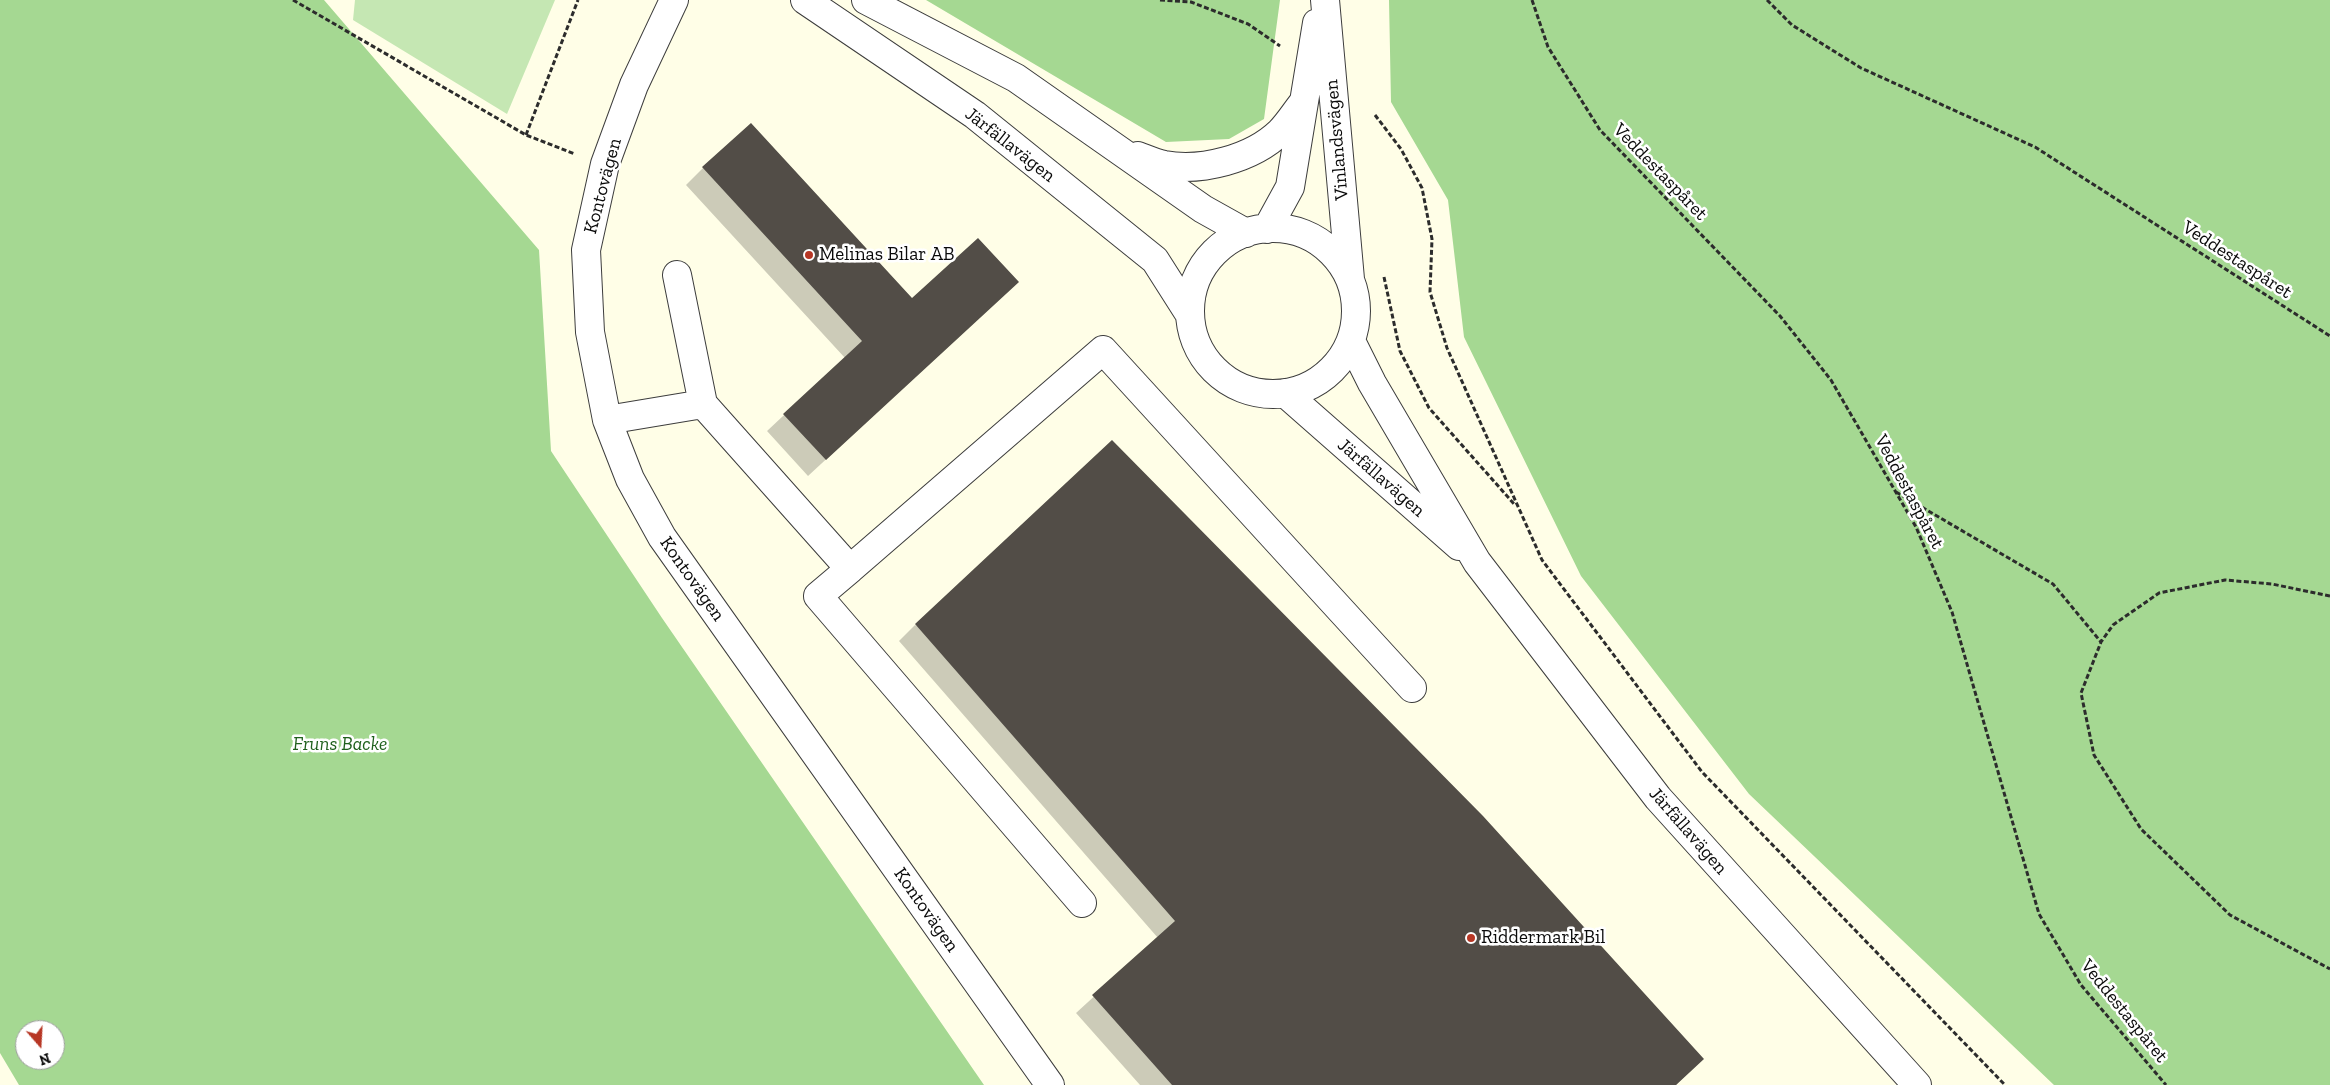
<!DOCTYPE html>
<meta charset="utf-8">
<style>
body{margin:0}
#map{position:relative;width:2330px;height:1085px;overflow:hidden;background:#fffee7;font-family:"Zilla Slab",serif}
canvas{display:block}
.north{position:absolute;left:15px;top:1020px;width:50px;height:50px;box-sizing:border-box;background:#fff;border:1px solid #9d9d9d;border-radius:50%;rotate:161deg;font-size:14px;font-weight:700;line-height:20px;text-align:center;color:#0a0a0a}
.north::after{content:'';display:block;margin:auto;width:18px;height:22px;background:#b73725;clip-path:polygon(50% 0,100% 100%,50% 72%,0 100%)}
</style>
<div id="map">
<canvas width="2330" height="1085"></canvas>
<div class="north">N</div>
</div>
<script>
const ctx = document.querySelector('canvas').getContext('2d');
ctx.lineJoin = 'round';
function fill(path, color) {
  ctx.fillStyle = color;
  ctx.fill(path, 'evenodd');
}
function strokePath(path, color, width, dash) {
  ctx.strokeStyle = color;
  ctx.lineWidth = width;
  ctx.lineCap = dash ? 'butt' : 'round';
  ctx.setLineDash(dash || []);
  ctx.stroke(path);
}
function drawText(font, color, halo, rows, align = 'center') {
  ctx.font = font + ' "Zilla Slab",serif';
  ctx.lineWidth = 5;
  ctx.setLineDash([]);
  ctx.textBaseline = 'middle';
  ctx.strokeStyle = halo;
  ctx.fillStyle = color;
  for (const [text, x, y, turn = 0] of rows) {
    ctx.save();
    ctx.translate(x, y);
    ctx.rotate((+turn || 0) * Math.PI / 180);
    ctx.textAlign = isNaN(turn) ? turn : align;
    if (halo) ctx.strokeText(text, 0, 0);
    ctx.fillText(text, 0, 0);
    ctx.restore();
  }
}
fill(new Path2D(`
 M355 0H555L507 114 353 20Z`), '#c5e7b3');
fill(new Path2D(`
 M0 0H324L539 250 551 451 662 618 984 1085H19L0 1053ZM25 1030H55V1060H25Z
 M926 0H1280L1264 119 1229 139 1166 142Z
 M1389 0H2330V1085H2054L1749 794 1581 576 1464 337 1448 200 1391 102Z`), '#a5d892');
fill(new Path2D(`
 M703 168 912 300 1018 282 808 476 767 431 845 358 686 185Z
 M915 625 1703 1059 1676 1085H1140L1076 1013 1158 938 899 641Z`), '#0003');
fill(new Path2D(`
 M751 123 912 298 978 238 1019 282 826 460 783 414 862 341 702 167Z
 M1112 440 1483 816 1704 1059 1676 1085H1172L1092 995 1175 921 915 624Z`), '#524d47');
const minor = new Path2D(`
 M674 0 634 85 605 164 586 250 590 332 607 420 630 479 662 537 1050 1085
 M805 0 975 115 1155 260 1190 315
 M866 0 1016 78 1203 209 1246 233
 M1325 0 1350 279
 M1138 156C1146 159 1155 163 1164 165 1201 172 1252 159 1280 132 1288 124 1295 113 1302 104
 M1190 311a83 83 0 1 1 166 0a83 83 0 1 1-166 0Z
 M1267 229 1290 187 1317 23
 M677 275 703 404
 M1351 341 1372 383 1477 562 1658 798 1917 1085
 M1285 393 1459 546
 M607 420 703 404 850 569 818 596 1082 903
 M850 569 1103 350 1412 688`);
strokePath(minor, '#3d3d3d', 30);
strokePath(new Path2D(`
 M293 0 526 135 575 154
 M1160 0 1191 2 1248 24 1280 46
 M1532 0 1548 47 1600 130 1780 316 1831 380 1916 527 1952 612 2039 914 2081 985 2166 1085
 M1767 0 1792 25 1861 68 2035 147 2330 336
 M1375 115 1401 149 1422 188 1432 239 1430 292 1447 348 1542 560 1702 772 2005 1085
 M526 135 578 0
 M1384 277 1400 351 1429 408 1515 505
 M1896 492 2053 584 2101 642
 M2330 596 2272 584 2225 580 2159 593 2113 625 2101 642 2081 693 2094 755 2141 829 2230 915 2330 969`), '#2c2c2c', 3, [5, 2.5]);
strokePath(minor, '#fff', 28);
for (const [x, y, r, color] of [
 [809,255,5,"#b73725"],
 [1471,938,5,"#b73725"]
]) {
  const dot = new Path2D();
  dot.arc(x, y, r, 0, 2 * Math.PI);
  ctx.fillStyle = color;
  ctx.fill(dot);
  strokePath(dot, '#fff', 2);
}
drawText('19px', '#0a0a0a', '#fff', [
 ["Vinlandsvägen",1337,140,-95],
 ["Järfällavägen",1010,145,38],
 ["Veddestaspåret",1660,172,46],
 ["Kontovägen",603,186,-75],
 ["Veddestaspåret",2237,260,33],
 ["Järfällavägen",1381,478,41],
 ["Veddestaspåret",1909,492,62],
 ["Kontovägen",692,579,55],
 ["Järfällavägen",1688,831,49],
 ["Kontovägen",926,910,55],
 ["Veddestaspåret",2124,1011,51]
]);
drawText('19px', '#0a0a0a', '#fff', [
 ["Melinas Bilar AB",819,255],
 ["Riddermark Bil",1481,938]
], 'left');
drawText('italic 19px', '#1f601c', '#fff', [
 ["Fruns Backe",340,745]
]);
</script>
